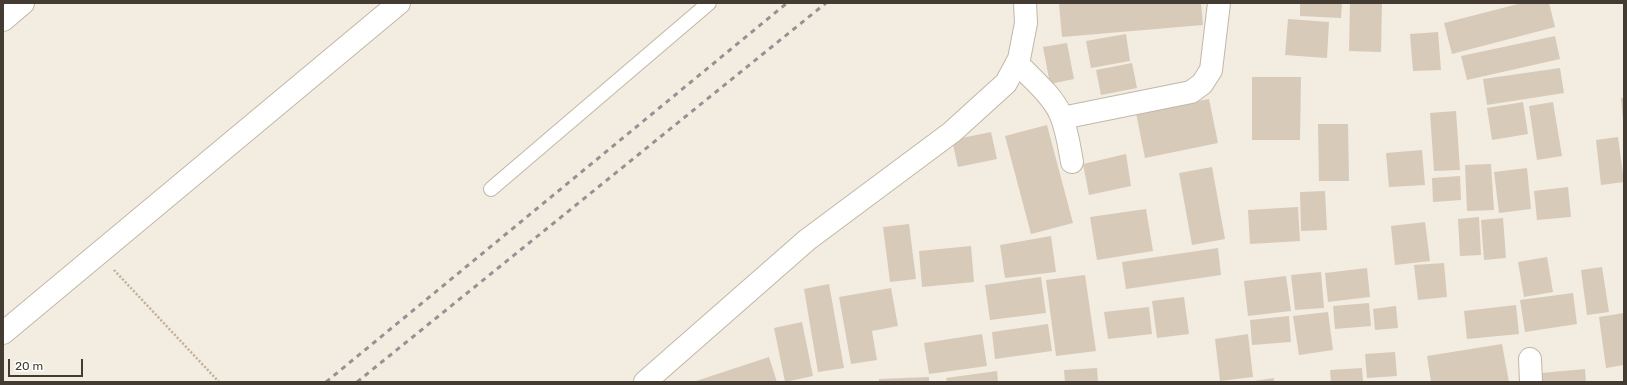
<!DOCTYPE html>
<style>
body{margin:0}
#map{position:relative;width:1627px;height:385px;overflow:hidden;background:#f3ece1;font-family:Rubik,sans-serif}
canvas{display:block}
.frame{position:absolute;inset:0;border:4px solid #443c32;pointer-events:none}
.scale{position:absolute;left:8px;top:359px;width:75px;height:18px;box-sizing:border-box;border:2px solid #443c32;border-top:0;padding-left:5px;font-size:12px;line-height:14px;white-space:nowrap;color:#443c32;-webkit-text-stroke:3px #fff;paint-order:stroke}
</style>
<div id="map">
<canvas width="1627" height="385"></canvas>
<div class="frame"></div>
<div class="scale">20 m</div>
</div>
<script>
const ctx = document.querySelector('canvas').getContext('2d');
ctx.lineJoin = 'round';
function fill(path, color) {
  ctx.fillStyle = color;
  ctx.fill(path, 'evenodd');
}
function strokePath(path, color, width, dash) {
  ctx.strokeStyle = color;
  ctx.lineWidth = width;
  ctx.lineCap = dash ? 'butt' : 'round';
  ctx.setLineDash(dash || []);
  ctx.stroke(path);
}
fill(new Path2D(`
 M1074 3H1201L1203 25 1062 37 1059 4Z
 M1300 3H1342L1341 18 1300 16Z
 M1350 3H1382L1381 52 1349 51Z
 M1522 3H1549L1555 27 1452 54 1444 23Z
 M1288 19 1329 22 1327 58 1285 55Z
 M1438 32 1441 70 1413 71 1410 34Z
 M1126 34 1130 61 1091 68 1086 41Z
 M1555 36 1560 59 1467 80 1461 56Z
 M1067 43 1074 79 1050 84 1043 47Z
 M1132 63 1137 88 1101 95 1096 70Z
 M1560 68 1564 93 1487 105 1483 79Z
 M1252 77H1301L1300 140H1252Z
 M1621 98H1624V121H1623Z
 M1209 99 1218 143 1145 158 1136 113Z
 M1523 102 1528 134 1492 140 1487 108Z
 M1553 102 1562 156 1537 160 1529 106Z
 M1456 111 1460 170 1434 171 1430 113Z
 M1318 124H1348L1349 181H1319Z
 M1047 125 1073 223 1031 234 1005 136Z
 M991 132 997 159 958 167 952 140Z
 M1618 137 1624 182 1601 185 1596 140Z
 M1422 150 1425 185 1389 187 1386 153Z
 M1126 154 1131 186 1089 195 1083 164Z
 M1491 164 1494 210 1467 211 1465 165Z
 M1212 167 1225 239 1192 245 1179 173Z
 M1527 168 1531 209 1499 213 1494 172Z
 M1460 176 1461 200 1433 202 1432 178Z
 M1568 187 1571 217 1537 220 1534 191Z
 M1325 191 1327 230 1301 231 1300 192Z
 M1298 207 1300 241 1250 244 1248 210Z
 M1146 209 1153 251 1097 260 1090 217Z
 M1479 217 1481 255 1460 256 1458 219Z
 M1503 218 1506 258 1484 260 1481 220Z
 M1425 222 1430 261 1395 265 1391 226Z
 M909 224 916 279 890 282 883 227Z
 M1051 236 1056 272 1005 278 1000 245Z
 M971 246 974 282 922 287 919 251Z
 M1218 248 1221 275 1126 289 1122 262Z
 M1547 257 1553 292 1524 297 1518 262Z
 M1444 263 1447 297 1418 300 1414 265Z
 M1602 267 1609 312 1587 315 1581 270Z
 M1367 268 1370 297 1328 302 1325 273Z
 M1321 272 1324 308 1295 310 1291 275Z
 M1085 275 1096 351 1056 356 1046 280Z
 M1286 276 1291 311 1248 316 1244 281Z
 M1041 277 1046 313 990 320 985 285Z
 M829 284 844 368 818 372 804 289Z
 M891 288 898 326 872 331 877 360 851 364 839 297Z
 M1573 293 1577 324 1525 332 1520 300Z
 M1184 297 1189 334 1157 338 1152 301Z
 M1369 303 1371 326 1335 329 1333 306Z
 M1516 305 1519 334 1467 339 1464 311Z
 M1396 306 1398 328 1375 330 1373 309Z
 M1149 307 1152 334 1108 339 1104 312Z
 M1328 312 1333 350 1299 355 1293 316Z
 M1624 313V365L1606 368 1599 317Z
 M1289 316 1291 342 1252 345 1250 320Z
 M802 322 813 376 785 382 774 328Z
 M1048 324 1052 351 995 359 992 332Z
 M982 334 987 366 929 374 924 343Z
 M1248 334 1253 377 1220 381 1215 339Z
 M1502 344 1509 382H1431L1427 356Z
 M1395 352 1397 376 1367 378 1365 354Z
 M769 357 777 382H693Z
 M1097 368 1098 382H1065L1064 370Z
 M1362 368 1363 382H1331L1330 370Z
 M1585 369 1586 382H1542L1541 373Z
 M997 371 998 382H947L946 378Z
 M929 377V382H879V379Z
 M1274 378V382H1254V381Z`), '#d8cab9');
const service = new Path2D(`
 M491 189 709 3`);
const minor = new Path2D(`
 M3 20 23 3
 M1017 63C1031 78 1051 94 1060 113 1067 129 1069 145 1072 162
 M1062 118 1191 92 1202 84 1211 70 1219 3
 M3 333 399 3
 M1530 359 1531 382`);
const tertiary = new Path2D(`
 M645 382 807 240 952 132 1006 83 1019 59 1026 23 1025 3`);
strokePath(service, '#c1b7a6', 16);
strokePath(minor, '#c1b7a6', 24);
strokePath(tertiary, '#c1b7a6', 24);
strokePath(new Path2D(`
 M114 270 219 382`), '#c2af93', 2.5, [2, 2]);
strokePath(service, '#fff', 14);
strokePath(minor, '#fff', 22);
strokePath(tertiary, '#fff', 22);
strokePath(new Path2D(`
 M326 382 787 3
 M357 382 826 3`), '#939393', 3, [5, 5]);
</script>
